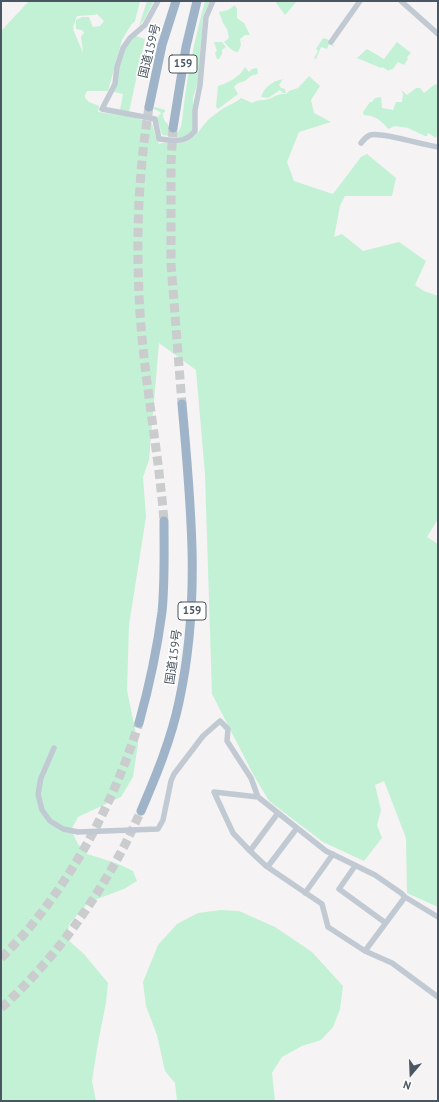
<!DOCTYPE html>
<meta charset="utf-8">
<style>
body{margin:0}
#map{position:relative;width:439px;height:1102px;overflow:hidden;background:#f5f3f3;font-family:"PT Sans",sans-serif}
canvas{display:block}
.frame{position:absolute;inset:0;border:2px solid #4a5661;pointer-events:none}
.north{position:absolute;left:391px;top:1054px;width:40px;height:40px;-webkit-text-stroke:3px #fff;paint-order:stroke;rotate:199deg;font-size:11px;font-weight:700;line-height:16px;text-align:center;color:#4a5661}
.north::after{content:'';display:block;margin:auto;width:14px;height:18px;background:#4a5661;clip-path:polygon(50% 0,100% 100%,50% 72%,0 100%)}
</style>
<div id="map">
<canvas width="439" height="1102"></canvas>
<div class="frame"></div>
<div class="north">N</div>
</div>
<script>
const ctx = document.querySelector('canvas').getContext('2d');
ctx.lineJoin = 'round';
function fill(path, color) {
  ctx.fillStyle = color;
  ctx.fill(path, 'evenodd');
}
function strokePath(path, color, width, dash) {
  ctx.strokeStyle = color;
  ctx.lineWidth = width;
  ctx.lineCap = dash ? 'butt' : 'round';
  ctx.setLineDash(dash || []);
  ctx.stroke(path);
}
function drawText(font, color, halo, rows, align = 'center') {
  ctx.font = font + ' "PT Sans","Noto Sans JP",sans-serif';
  ctx.lineWidth = 3.5;
  ctx.setLineDash([]);
  ctx.textBaseline = 'middle';
  ctx.strokeStyle = halo;
  ctx.fillStyle = color;
  for (const [text, x, y, turn = 0] of rows) {
    ctx.save();
    ctx.translate(x, y);
    ctx.rotate((+turn || 0) * Math.PI / 180);
    ctx.textAlign = isNaN(turn) ? turn : align;
    if (halo) ctx.strokeText(text, 0, 0);
    ctx.fillText(text, 0, 0);
    ctx.restore();
  }
}
fill(new Path2D(`
 M29 1H140L135 21 131 25 122 40 108 91H87L85 95V98L89 102 99 106 98 112 128 116 152 123 156 138 159 144C167 140 176 144 184 142 196 139 201 127 209 119 214 115 219 111 224 108 230 104 236 103 241 98L252 103C258 99 263 101 269 99 277 96 276 94 286 94L289 91 298 88 309 76 320 86 311 100 314 113 331 122 299 132 287 162 294 181 333 194 361 157 367 154 396 178 392 196H345L340 206 334 237 342 234 363 251 399 242 426 261 415 285 424 291 438 296V519L427 537 438 544V907L407 893 406 838 384 781 375 785 381 810 377 825 382 838 364 861 323 842 269 801 253 774 212 694 205 474 196 370 159 343 149 460 143 477 146 517 129 625 127 690 138 744 133 777 121 797 78 817 71 830 78 844 87 854 116 863 133 871 137 881 124 889 89 902 69 924 67 939 84 954 108 983 106 1003 98 1043 92 1081 96 1101H1V31ZM97 14 104 21 100 26 93 27 89 17H82L76 20V29L82 30 84 33 81 36 83 53 73 29H74L73 27 77 16 94 15Z
 M147 1H154L144 20 139 26Z
 M205 1H210L203 16 198 82 193 98V131L184 138 162 135 157 118 159 115 161 114 160 112 154 109 155 107 165 110V112L163 113C163 118 164 121 168 124 169 129 169 132 174 135 182 131 182 121 183 113 187 75 195 38 205 1Z
 M275 1H297L285 15Z
 M235 5 237 9V18L244 23 250 35H245L240 39 241 45 238 52C232 52 228 46 224 42L228 39 229 37 227 29 223 23 219 12 228 10Z
 M136 36 145 39 129 112 120 110 123 94 114 92 120 63 127 45Z
 M323 38 327 39 335 47 329 44 327 49 321 47 316 59 314 58 318 51 316 49Z
 M214 42H222L226 47 222 50V54L219 59H217L215 53 217 51Z
 M397 42 411 53 407 57 408 59 404 65 398 62 392 70 390 69 389 71 382 67 381 68 357 58 367 49 384 59 387 55Z
 M245 67 249 72 252 69 257 68 258 74C251 75 251 76 246 80 240 84 241 80 234 87L238 94 218 109 216 107 218 86C228 83 240 77 245 67Z
 M283 79 279 85 281 88 285 89 286 93H283L280 90 268 98 261 97C265 86 273 81 283 79Z
 M438 84V131L436 138 428 133 427 136H425L408 128 395 126 388 129C381 120 376 116 364 115L363 112 370 102H372L375 98 381 97 382 108 393 110 396 102H402L403 94 401 90 407 95 416 88H420L424 93 434 85Z
 M221 910 239 911 275 927 312 952 343 986 340 1009 333 1027 321 1040 302 1046 282 1057 272 1073 275 1101H177L175 1083 165 1071 157 1035 146 1006 143 982 158 945 177 924 198 913Z`), '#c3f1d5');
strokePath(new Path2D(`
 M149 107C139 169 136 231 139 294 142 370 158 445 164 521
 M173 128 171 163V264L182 404
 M1 958C11 948 21 938 30 927 80 866 115 798 139 723
 M1 1008C49 965 89 911 120 854 128 840 134 825 141 811`), '#caccce', 9, [9, 4.5]);
strokePath(new Path2D(`
 M158 1 145 25 130 38 123 48 117 67 115 84 102 109 155 119 159 139C174 140 185 144 195 131V110L200 85 206 17 213 1
 M401 1 438 34
 M331 42 360 1
 M361 143C364 139 366 137 370 135 382 132 423 145 438 147
 M54 748 41 778 38 794 42 810 50 821 63 829 78 832 158 829 163 820 171 781 174 774 203 736 220 721 228 729 227 741 251 778 258 797 297 828
 M258 797 214 792 233 833 250 851 266 866 322 904 328 927 365 951 392 963 438 997
 M250 851 278 813
 M266 866 269 865 297 828 326 851 375 875 401 893 405 897 438 917
 M355 866 339 889 383 921 386 922
 M305 893 333 854
 M365 951 405 897`), '#c1cad2', 5.5);
strokePath(new Path2D(`
 M149 107 162 45 176 1
 M173 128 186 47 197 1
 M139 723C149 687 157 650 162 612 165 582 164 551 164 521
 M141 811C156 776 171 740 179 702 201 601 191 506 182 404`), '#9fb4c9', 9);
for (const [x, y, w] of [
 [183,64,28],
 [192,611,28]
]) {
  const box = new Path2D();
  box.roundRect(x - w / 2, y - 9, w, 18, 3);
  ctx.fillStyle = '#fff';
  ctx.fill(box);
  strokePath(box, '#4a5661', 1);
}
drawText('bold 11px', '#4a5661', null, [
 ["159",183,64],
 ["159",192,611]
]);
drawText('12px', '#4a5661', '#fff', [
 ["国道159号",150,51,-76],
 ["国道159号",174,657,-82]
]);
</script>
